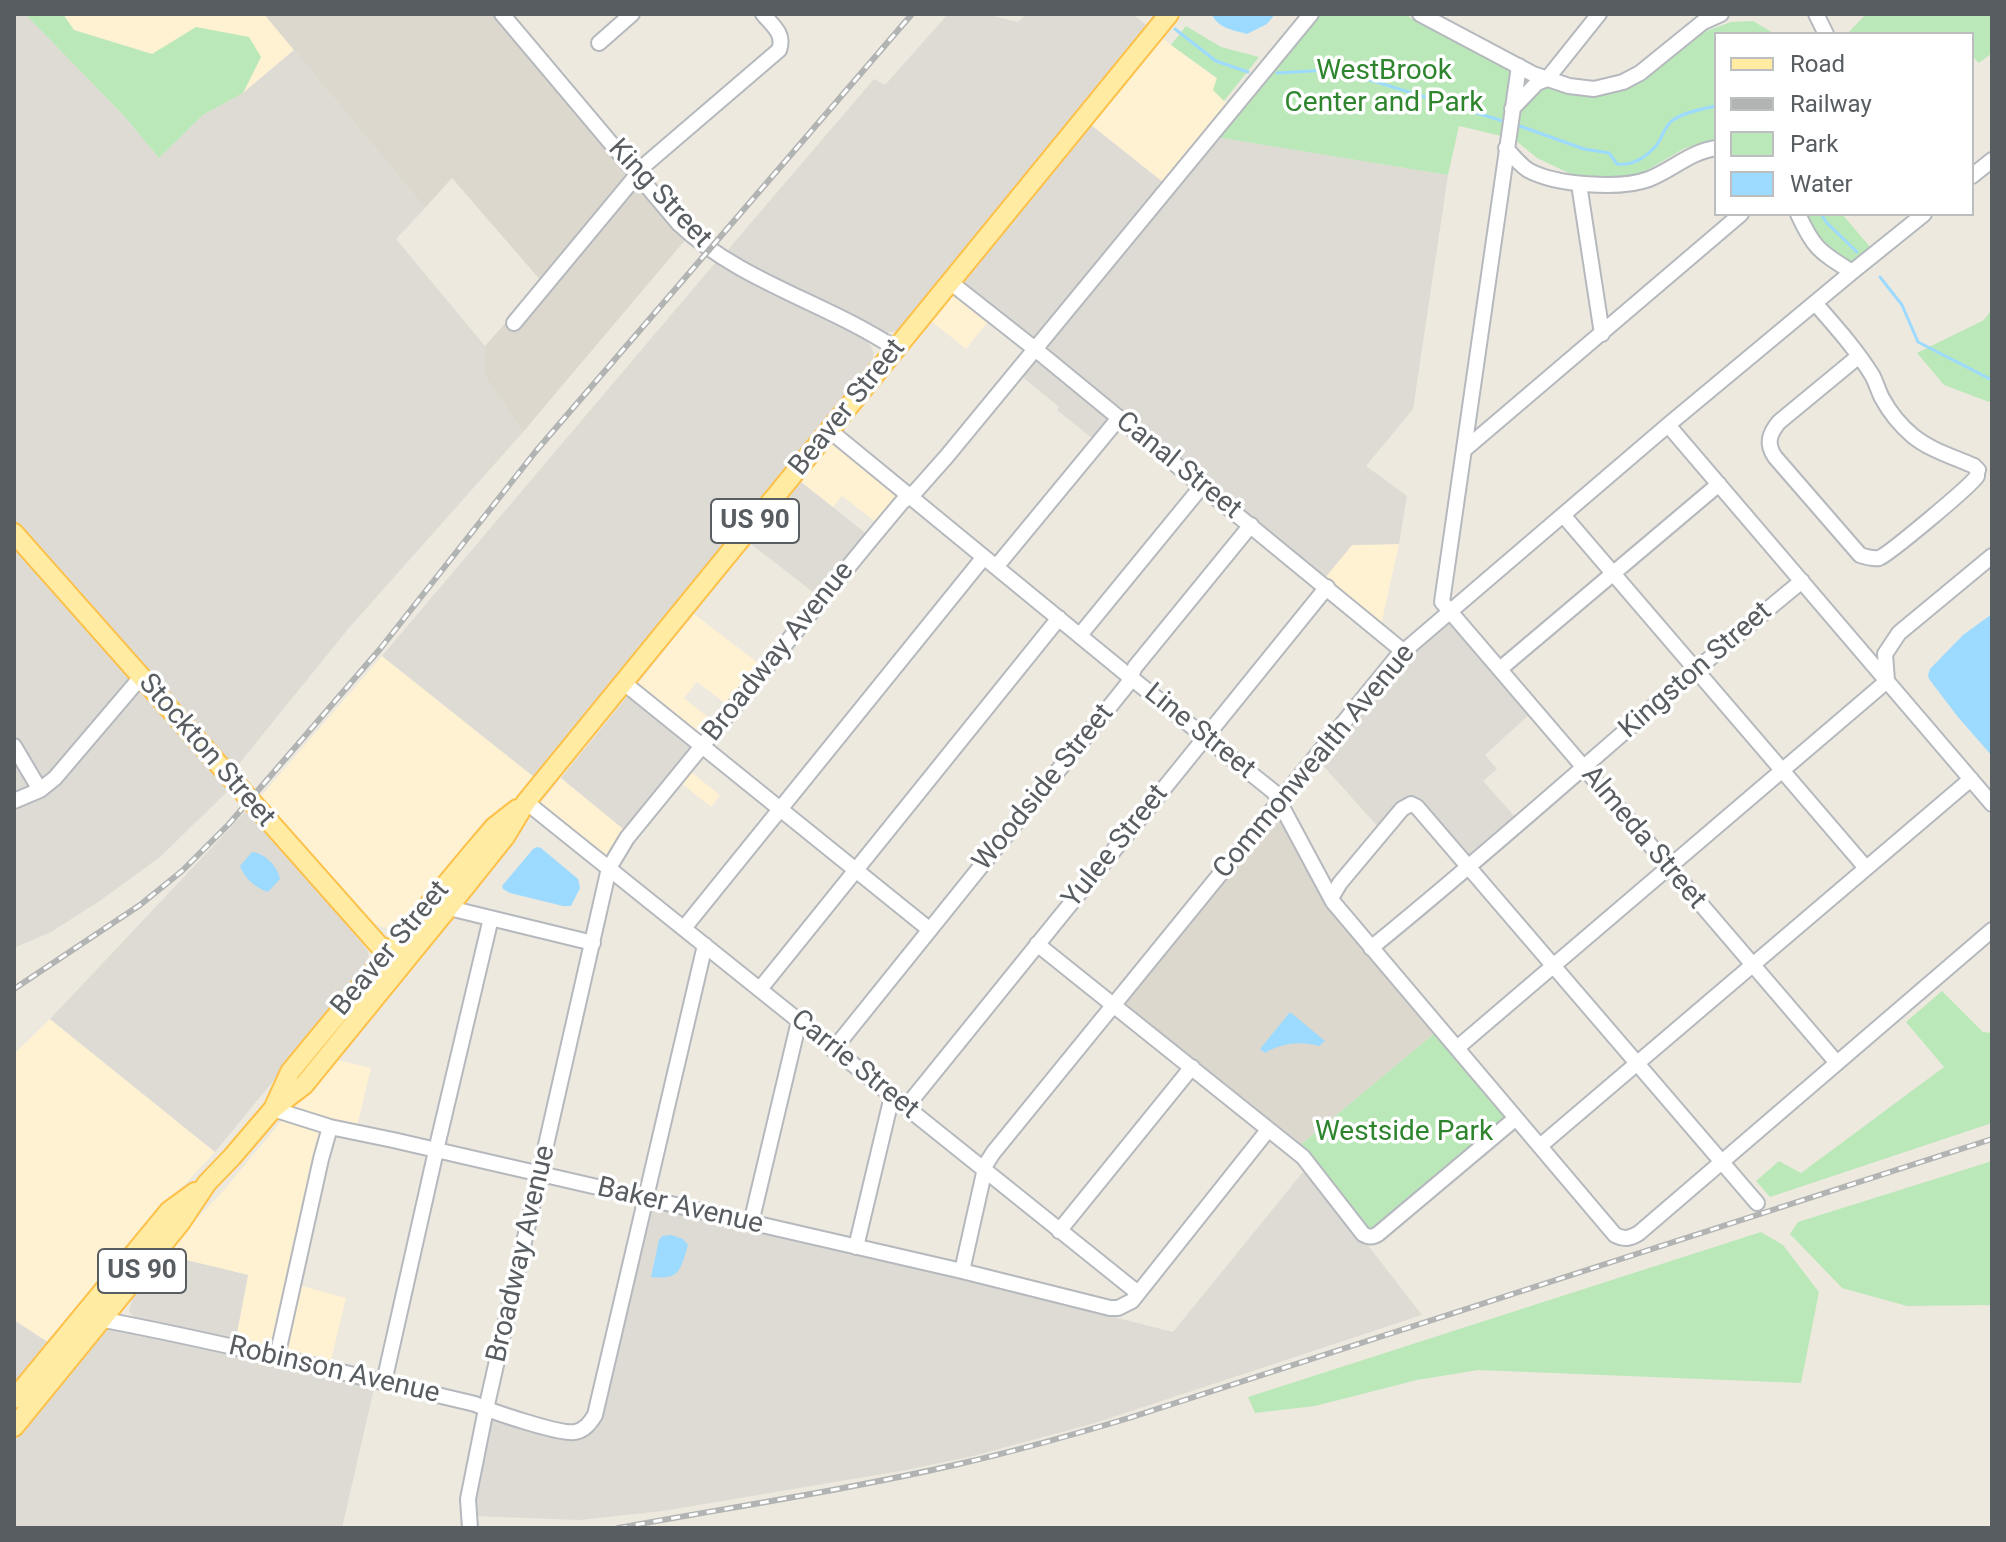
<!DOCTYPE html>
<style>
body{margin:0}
#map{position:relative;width:2006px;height:1542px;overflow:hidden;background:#ede9df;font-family:Roboto,sans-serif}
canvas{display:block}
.frame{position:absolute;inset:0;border:16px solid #585d62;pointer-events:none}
.legend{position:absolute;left:1714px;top:32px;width:260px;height:184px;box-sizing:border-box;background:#fff;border:2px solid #bcbec0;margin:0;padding:10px 14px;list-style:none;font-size:24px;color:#585d62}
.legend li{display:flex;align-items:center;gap:16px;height:40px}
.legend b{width:40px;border:2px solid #bcbec0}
</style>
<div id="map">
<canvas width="2006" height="1542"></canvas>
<div class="frame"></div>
<ul class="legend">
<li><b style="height:10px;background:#ffeba2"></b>Road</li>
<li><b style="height:10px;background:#b2b3b3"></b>Railway</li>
<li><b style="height:22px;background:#bbe8b9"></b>Park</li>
<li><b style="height:22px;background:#9ddaff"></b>Water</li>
</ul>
</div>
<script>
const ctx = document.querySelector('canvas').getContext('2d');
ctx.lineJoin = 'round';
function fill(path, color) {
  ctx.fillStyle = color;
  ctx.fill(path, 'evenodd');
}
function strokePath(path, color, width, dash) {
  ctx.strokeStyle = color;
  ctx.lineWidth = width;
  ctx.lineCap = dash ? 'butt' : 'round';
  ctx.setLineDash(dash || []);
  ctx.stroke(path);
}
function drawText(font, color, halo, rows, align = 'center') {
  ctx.font = font + ' Roboto,sans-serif';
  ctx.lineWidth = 7;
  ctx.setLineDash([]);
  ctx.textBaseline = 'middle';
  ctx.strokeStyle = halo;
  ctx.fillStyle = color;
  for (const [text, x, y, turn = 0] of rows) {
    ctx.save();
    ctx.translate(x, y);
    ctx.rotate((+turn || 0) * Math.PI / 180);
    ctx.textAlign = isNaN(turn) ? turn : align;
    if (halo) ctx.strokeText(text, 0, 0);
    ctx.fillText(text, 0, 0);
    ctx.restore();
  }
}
fill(new Path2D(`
 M63 14H264L294 50 243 93 261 57 196 27 153 54 74 30Z
 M1162 38 1217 79 1213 90 1229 105 1164 183 1091 125Z
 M954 293 989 320 966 349 931 321Z
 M834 441 900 495 877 523 842 496 833 507 801 482Z
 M1399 544 1381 625 1324 579 1352 545Z
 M694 614 762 666 729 706 697 682 684 698 715 723 697 746 631 692Z
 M382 656 534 777 401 923 388 928 382 927 374 923 260 797Z
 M690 771 720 795 711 807 681 783Z
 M561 778 627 832 605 870 531 815Z
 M50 1019 215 1152 157 1214 114 1265 93 1287 49 1343 14 1320V1054Z
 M333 1059 371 1068 357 1126 338 1123 298 1285 346 1298 330 1364 235 1343 248 1275 178 1258 168 1250 224 1190Z`), '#fff2d2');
fill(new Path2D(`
 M14 14H25L125 117 159 158 203 115 243 93 294 50 425 208 396 239 485 346 484 375 523 432 348 629 234 770 154 678 14 522Z
 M948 14H985L1018 22 1026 14H1133L1148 27 902 327 897 331 887 333 877 330 734 258 726 252 874 79 885 85Z
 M1091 125 1164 183 1027 350 954 293Z
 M1216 137 1448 175 1413 409 1366 466 1407 496 1399 544 1352 545 1324 579 1117 410 1093 439 1057 410 1059 407 1020 375Z
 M715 263 843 326 868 341 874 353 872 363 534 777 382 656Z
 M801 482 868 535 818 596 751 544Z
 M14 549 229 790 160 857 101 900 51 932 14 948Z
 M1450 620 1531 713 1485 755 1497 769 1483 781 1517 819 1469 859 1423 806 1379 828 1319 761 1400 663Z
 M631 692 697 746 627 832 561 778Z
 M248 809 362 943 368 951 369 964 215 1152 50 1019Z
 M1307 1167 1422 1315 1095 1423 973 1456 906 1470 663 1511 579 1520 475 1516 472 1504 491 1419 577 1439 597 1429 650 1206 855 1251 1173 1332Z
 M168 1250 178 1258 248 1275 235 1343 139 1319 132 1315 129 1311 134 1294Z
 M14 1320 49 1343 14 1389Z
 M110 1327 375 1384 342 1528H14V1443L29 1422 104 1330Z`), '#dddbd4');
fill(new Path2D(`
 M264 14H496L686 239 523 432 484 375 485 346 542 282 452 178 425 208Z
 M1279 812 1335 914 1436 1032 1298 1147 1122 1005Z`), '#dcd8ce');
fill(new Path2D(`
 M25 14H63L74 30 152 54 196 27 249 37 261 57 243 93 203 115 159 158 125 117Z
 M1318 14H1405L1417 22 1496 58 1602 93 1639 82 1703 32 1731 22 1753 21 1775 34H1716V141L1685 148 1644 172 1626 176H1575L1537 158 1514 139 1459 126 1448 175 1216 137Z
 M1866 14H1992V53L1979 63 1972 56V34H1847Z
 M1186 26 1221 47 1259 57 1224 101 1213 90 1217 78 1171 45Z
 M1804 214H1842L1871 248 1841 273 1816 244Z
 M1992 309V399L1989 402 1944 385 1917 353 1984 320Z
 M1942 991 1983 1032 1992 1033V1123L1770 1197 1756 1181 1779 1161 1801 1173 1944 1067 1906 1022Z
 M1436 1032 1510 1118 1364 1240 1298 1147Z
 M1992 1161V1305L1907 1306 1842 1288 1790 1234 1798 1222Z
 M1761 1232 1783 1245 1819 1292 1801 1383 1478 1370 1417 1380 1315 1406 1255 1413 1248 1397Z`), '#bbe8b9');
fill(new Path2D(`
 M1212 14H1275L1267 24 1247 34C1233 30 1217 28 1212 14Z
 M1992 614V756L1958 717 1929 679 1928 675 1930 669 1963 635Z
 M537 847 541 848 578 879 580 888 571 906H563L510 893 503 889 502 886 533 849Z
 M252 852C265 853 278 867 280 879L268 892C255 888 244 877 240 866Z
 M1290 1012 1325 1041 1319 1046C1300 1041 1282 1043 1265 1053L1260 1049Z
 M671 1235 683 1239 688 1245C680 1270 681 1280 651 1277L659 1240 662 1236Z`), '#9ddaff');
strokePath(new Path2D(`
 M1175 29 1216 61 1248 72
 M1277 73 1328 70 1357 76 1506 122
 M1517 125 1584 149 1609 153 1617 164C1632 166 1646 157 1656 146 1663 137 1664 126 1673 120 1684 112 1703 109 1716 106
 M1821 214 1827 223 1857 252
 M1880 277 1902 305 1918 342 1992 380`), '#9ddaff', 3);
const minor = new Path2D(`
 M502 14 679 224C741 282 827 303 896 349
 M1420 14 1533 74 1569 86 1594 89 1623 82 1640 73 1703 22 1721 14
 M1816 14 1826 34
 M599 43 632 14
 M1519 66 1442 602 1837 1063
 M1512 109 1537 83 1547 79 1599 14
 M1506 148C1513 156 1519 164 1528 170 1555 185 1620 190 1649 179 1672 170 1690 152 1716 148
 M1972 176 1992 160
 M1579 184 1602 334
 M1798 214C1814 249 1820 252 1852 272
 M950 282 1035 349 1404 652
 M1815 303C1835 326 1856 349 1872 375 1876 382 1878 390 1882 398 1889 411 1901 426 1913 436 1930 450 1954 457 1974 466L1978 470C1977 472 1977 474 1977 476 1972 485 1888 555 1879 558 1873 559 1866 557 1860 555L1775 457C1766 444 1769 434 1779 422L1859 356
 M514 323 646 164 779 50C785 34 773 26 763 14
 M1668 425 1992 804
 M829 430 1130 677 1274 792 1333 902 1615 1235C1625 1240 1631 1238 1639 1233L1992 930
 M1464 450 1741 214
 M1563 515 1866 868
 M996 567 1119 418
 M1080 635 1202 486
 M1500 669 1719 484
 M624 683 930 930
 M14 746 40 790
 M14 801 40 790 55 778 141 677
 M526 802 1138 1293
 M1331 898 1340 883 1402 809 1411 804 1417 807 1757 1203
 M441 906 593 943
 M684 928 984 557
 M1037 944 1303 1157 1363 1234C1368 1237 1372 1238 1378 1234L1516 1118
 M1371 948C1518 829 1656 700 1802 581
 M760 989 1059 618
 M1457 1048 1887 681 1885 654 1899 633 1992 556
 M833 1050 1127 685 1135 667 1251 525
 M906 1107 1327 587
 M273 1109 330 1127 393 1140 962 1271 1110 1308H1118L1132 1301 1268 1130
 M1540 1146 1971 779
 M751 1223 799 1021
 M1059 1231 1192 1067
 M856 1247 892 1096
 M962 1271 986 1164 993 1153 1397 657 1668 425 1852 272 1924 214
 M94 1318C222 1342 348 1374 475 1404 490 1411 561 1435 575 1432 585 1430 590 1423 595 1415L705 945
 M277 1357 321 1159 330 1127
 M384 1382 438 1142 491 918
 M470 1528 468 1499 486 1409 609 868 627 838 867 544 902 502 916 491 947 456 1311 14`);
const major = new Path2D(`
 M14 533 399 968
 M274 1107 290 1072 313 1044 471 854 494 827 517 809
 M14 1399 169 1211 195 1192
 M14 1427 181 1222 207 1183 232 1157 273 1109 304 1085 449 907 505 837 526 802 1169 14`);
strokePath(minor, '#b5b9be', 18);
strokePath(major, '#fdc048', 22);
strokePath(minor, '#fff', 14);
strokePath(major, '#ffeba2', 18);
const rail = new Path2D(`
 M14 989 140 905 182 871 229 824 380 649 536 451 912 14
 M618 1528C732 1507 846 1490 959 1464 1016 1451 1072 1435 1129 1418L1992 1139`);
strokePath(rail, '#b2b3b3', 6);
strokePath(rail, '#fff', 3, [9]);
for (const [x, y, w] of [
 [755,521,88],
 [142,1271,88]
]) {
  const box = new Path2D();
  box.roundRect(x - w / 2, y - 22, w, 44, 6);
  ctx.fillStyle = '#fff';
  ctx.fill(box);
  strokePath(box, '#585d62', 2);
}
drawText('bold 26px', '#585d62', null, [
 ["US 90",755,521],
 ["US 90",142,1271]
]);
drawText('28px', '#2e852d', '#fff', [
 ["WestBrook",1384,72],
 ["Center and Park",1384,104],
 ["Westside Park",1404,1133]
]);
drawText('28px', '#585d62', '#fff', [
 ["King Street",659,194,47],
 ["Beaver Street",848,408,-51],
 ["Canal Street",1178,466,39],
 ["Broadway Avenue",779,652,-51],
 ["Kingston Street",1696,671,-41],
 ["Line Street",1199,732,39],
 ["Stockton Street",206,751,49],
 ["Commonwealth Avenue",1315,762,-50],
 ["Woodside Street",1044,788,-51],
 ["Almeda Street",1643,838,50],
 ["Yulee Street",1116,847,-51],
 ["Beaver Street",391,949,-50],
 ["Carrie Street",854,1065,39],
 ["Baker Avenue",680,1207,13],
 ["Broadway Avenue",522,1254,-77],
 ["Robinson Avenue",334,1371,13]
]);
</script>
